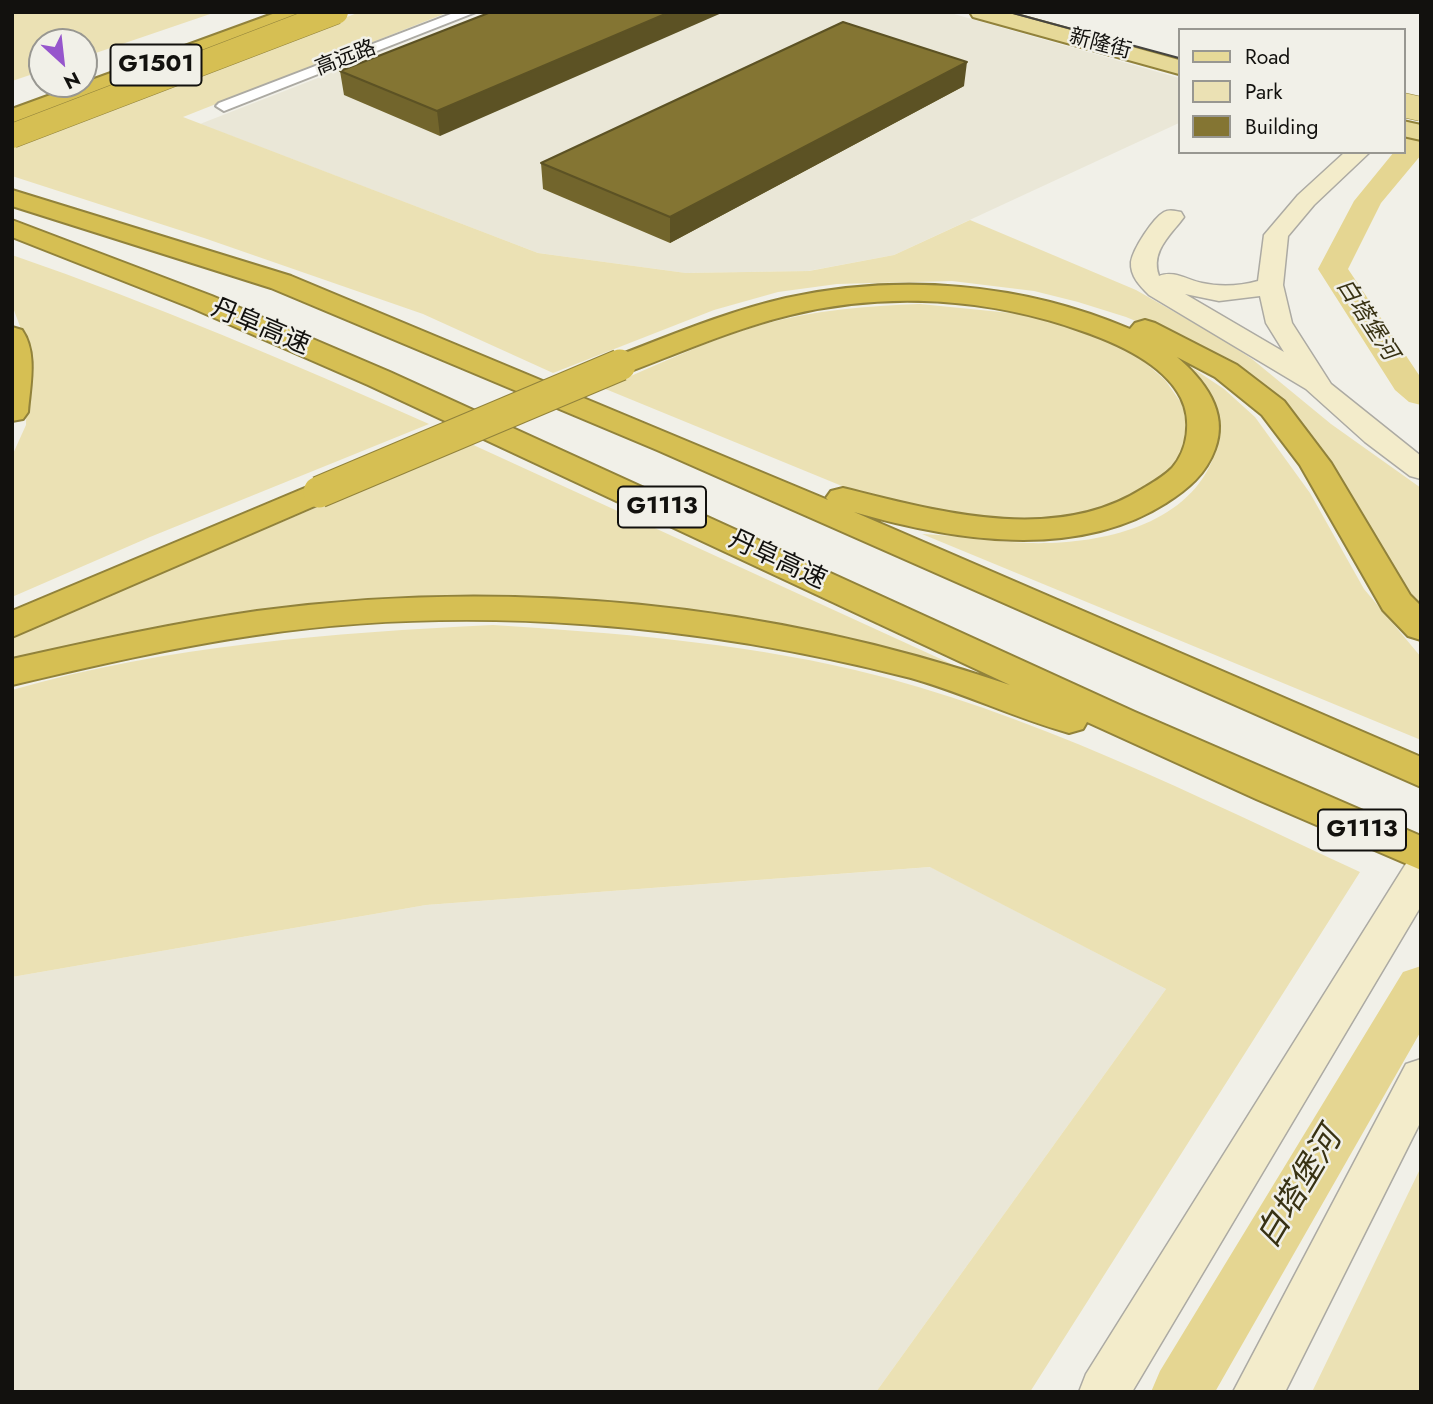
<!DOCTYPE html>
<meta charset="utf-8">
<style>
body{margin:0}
#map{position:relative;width:1433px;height:1404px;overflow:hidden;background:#f1f0e8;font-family:Jost,sans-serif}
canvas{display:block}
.frame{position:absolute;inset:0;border:14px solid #12110e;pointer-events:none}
.legend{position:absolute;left:1178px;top:28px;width:228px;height:126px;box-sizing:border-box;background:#f1f0e8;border:2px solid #989791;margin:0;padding:9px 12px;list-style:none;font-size:21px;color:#12110e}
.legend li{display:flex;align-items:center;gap:14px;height:35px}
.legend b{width:35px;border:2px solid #989791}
.north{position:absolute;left:28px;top:28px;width:70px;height:70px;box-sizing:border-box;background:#f1f0e8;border:2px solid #989791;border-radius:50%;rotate:153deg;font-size:19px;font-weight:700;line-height:28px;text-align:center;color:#12110e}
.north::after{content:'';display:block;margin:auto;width:24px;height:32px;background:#9656cc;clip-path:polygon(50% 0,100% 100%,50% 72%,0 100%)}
</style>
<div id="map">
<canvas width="1433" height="1404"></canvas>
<div class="frame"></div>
<ul class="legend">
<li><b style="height:9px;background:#e6d998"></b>Road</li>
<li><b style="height:19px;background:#ebe1b4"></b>Park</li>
<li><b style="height:19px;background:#847533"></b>Building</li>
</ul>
<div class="north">N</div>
</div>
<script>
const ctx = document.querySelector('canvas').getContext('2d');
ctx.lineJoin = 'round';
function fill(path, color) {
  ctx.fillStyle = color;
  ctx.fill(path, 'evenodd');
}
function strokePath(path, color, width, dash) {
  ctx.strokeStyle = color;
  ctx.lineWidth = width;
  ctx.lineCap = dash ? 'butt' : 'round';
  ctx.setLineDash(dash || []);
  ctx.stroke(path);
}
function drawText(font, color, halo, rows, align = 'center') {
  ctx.font = font + ' Jost,"Noto Sans SC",sans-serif';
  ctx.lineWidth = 5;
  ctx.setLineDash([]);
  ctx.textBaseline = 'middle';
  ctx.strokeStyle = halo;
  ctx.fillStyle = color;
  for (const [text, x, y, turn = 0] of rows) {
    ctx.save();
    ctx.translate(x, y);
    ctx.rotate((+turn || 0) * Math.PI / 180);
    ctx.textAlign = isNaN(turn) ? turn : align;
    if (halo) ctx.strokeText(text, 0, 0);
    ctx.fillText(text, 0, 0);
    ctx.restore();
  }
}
fill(new Path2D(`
 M487 12H947L1179 78V123L894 255 808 271 686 273 538 253 200 124Z
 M931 867 1166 989 876 1392H12V977L426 905Z`), '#eae7d7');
fill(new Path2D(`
 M12 12H216L84 57V42H42V71L12 81Z
 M360 12H449L183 117 538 253 686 273 809 271 894 255 970 220 1136 290 1222 339 1252 359 1331 424 1421 488V615L1329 472 1172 336 1126 317 1078 302 1034 291 952 281 837 284 778 292 714 310 553 373 423 314 204 238 12 176V143Z
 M12 255C154 304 292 363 429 424L150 537 12 597V456L26 425 27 378 24 337 12 305Z
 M920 304 1021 314 1073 327 1112 343 1142 360 1165 380 1182 404 1188 428V449L1174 471 1125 504 1057 521H982L859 493 603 388C656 366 709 339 764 324 815 310 867 306 920 304Z
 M1164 354 1188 365 1224 389 1255 417 1310 493 1364 589 1421 657V740L922 534C957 535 992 542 1028 543 1093 545 1183 529 1212 461 1215 453 1216 443 1217 434Z
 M469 443 967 671 995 686 878 652 494 604 12 667V636Z
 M493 625C614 633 736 642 855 670 1026 710 1200 798 1360 872L1030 1392H876L1166 989 930 867 426 905 12 977V690C169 645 331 633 493 625Z
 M1421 1167V1392H1312Z`), '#ebe1b4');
fill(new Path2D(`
 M1421 129V155L1381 203 1348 269 1421 378V405L1409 402 1395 390 1318 269 1354 201 1394 152H1403V141L1412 131Z
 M1421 966V1031L1215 1392H1151L1160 1371 1403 972Z`), '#e5d692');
const minor = new Path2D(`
 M456 12H476L229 109 224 111 216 106 219 103Z`);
const secondary = new Path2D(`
 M1345 152H1370L1314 205 1288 236 1283 285 1292 323 1331 384 1421 456V479L1410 476 1365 442 1306 389 1149 295C1140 286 1130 276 1131 262 1133 249 1153 218 1164 212 1170 209 1175 211 1181 212L1184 217C1171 235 1150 251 1159 276 1174 270 1187 280 1202 283 1220 287 1240 286 1258 281L1264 235 1298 195ZM1185 294 1219 301 1260 296 1266 323 1284 352Z
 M1421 857V906L1132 1392H1079L1086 1374 1407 862Z
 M1421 1059V1121L1285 1392H1233L1406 1064Z`);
const primary = new Path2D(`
 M970 12H1006L1179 60V74L973 17Z
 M1403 121 1421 125V140L1403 136Z`);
const motorway = new Path2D(`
 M278 12H310L307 17 12 124V109Z
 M12 190 291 276 828 500 826 498 831 491 843 488C937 511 1053 545 1142 489 1152 483 1163 477 1172 468 1188 450 1192 420 1181 398 1164 364 1117 343 1082 331 989 298 886 291 790 315 736 328 683 351 631 371L620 374 609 371 605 365 609 359C667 337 725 312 786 298 900 273 1023 283 1130 329L1135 323 1145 320 1155 323 1237 365 1284 401 1331 463 1410 595 1421 606V640L1408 636 1383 610 1300 465 1262 415 1215 377 1177 357C1204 380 1229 412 1215 449 1206 474 1188 489 1166 503 1075 561 951 540 854 512L1421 757V787L657 450 271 288 12 206Z
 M12 220 212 296 390 372 1135 712 1421 836V870L1256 799 1087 722 1083 729 1069 733C1015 718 964 693 911 678 701 624 471 603 256 635 174 647 93 666 12 685V659C93 641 174 623 257 611 507 577 771 603 1010 685L368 385 192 308 12 237Z
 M12 327 22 330C38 353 30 386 28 412L23 419 12 421Z
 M319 482 331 485 336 492 331 499 12 637V611Z`);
strokePath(minor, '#acaaa3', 4);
strokePath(secondary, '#acaaa3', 3);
strokePath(primary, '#91823b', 4);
strokePath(motorway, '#91823b', 4);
fill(minor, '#fff');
fill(secondary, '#f3eccb');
fill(primary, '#e6d998');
fill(motorway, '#d6bf53');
strokePath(new Path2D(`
 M1009 12 1179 58
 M1403 115 1421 119`), '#454440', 2);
const primaryBridge = new Path2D(`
 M1403 105 1421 109`);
const motorwayBridgeFar1 = new Path2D(`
 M12 136 336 12`);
const motorwayBridge = new Path2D(`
 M319 492 620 365`);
strokePath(primaryBridge, '#91823b', 25, []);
strokePath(motorwayBridgeFar1, '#91823b', 25, []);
strokePath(motorwayBridge, '#91823b', 33, []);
strokePath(primaryBridge, '#e6d998', 24);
strokePath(motorwayBridgeFar1, '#d6bf53', 24);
strokePath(motorwayBridge, '#d6bf53', 31);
fill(new Path2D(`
 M491 12 440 136 344 95 340 71Z
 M964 86 670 243 543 189 541 163Z`), '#72652c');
fill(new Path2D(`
 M670 12H724L440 136 437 111Z
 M967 62 964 86 670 243V217Z`), '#5c5224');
const building = new Path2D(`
 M491 12H670L437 111 340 71Z
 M843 22 967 62 670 217 541 163Z`);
fill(building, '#847533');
strokePath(building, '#5c5224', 2);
drawText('21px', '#12110e', '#f1f0e8', [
 ["新隆街",1100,45,15],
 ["高远路",346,59,-21]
]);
drawText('italic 23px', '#383213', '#f1f0e8', [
 ["白塔堡河",1366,320,57]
]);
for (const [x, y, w] of [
 [156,65,91],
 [662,507,88],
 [1362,830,88]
]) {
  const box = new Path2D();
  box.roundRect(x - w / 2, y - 20.5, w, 41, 5);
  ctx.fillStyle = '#f1f0e8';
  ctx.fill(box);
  strokePath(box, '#12110e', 2);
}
drawText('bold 24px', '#12110e', null, [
 ["G1501",156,65],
 ["G1113",662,507],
 ["G1113",1362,830]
]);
drawText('26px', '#12110e', '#f1f0e8', [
 ["丹阜高速",260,328,23],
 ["丹阜高速",777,561,25]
]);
drawText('italic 33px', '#383213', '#f1f0e8', [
 ["白塔堡河",1301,1189,-59]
]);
</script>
